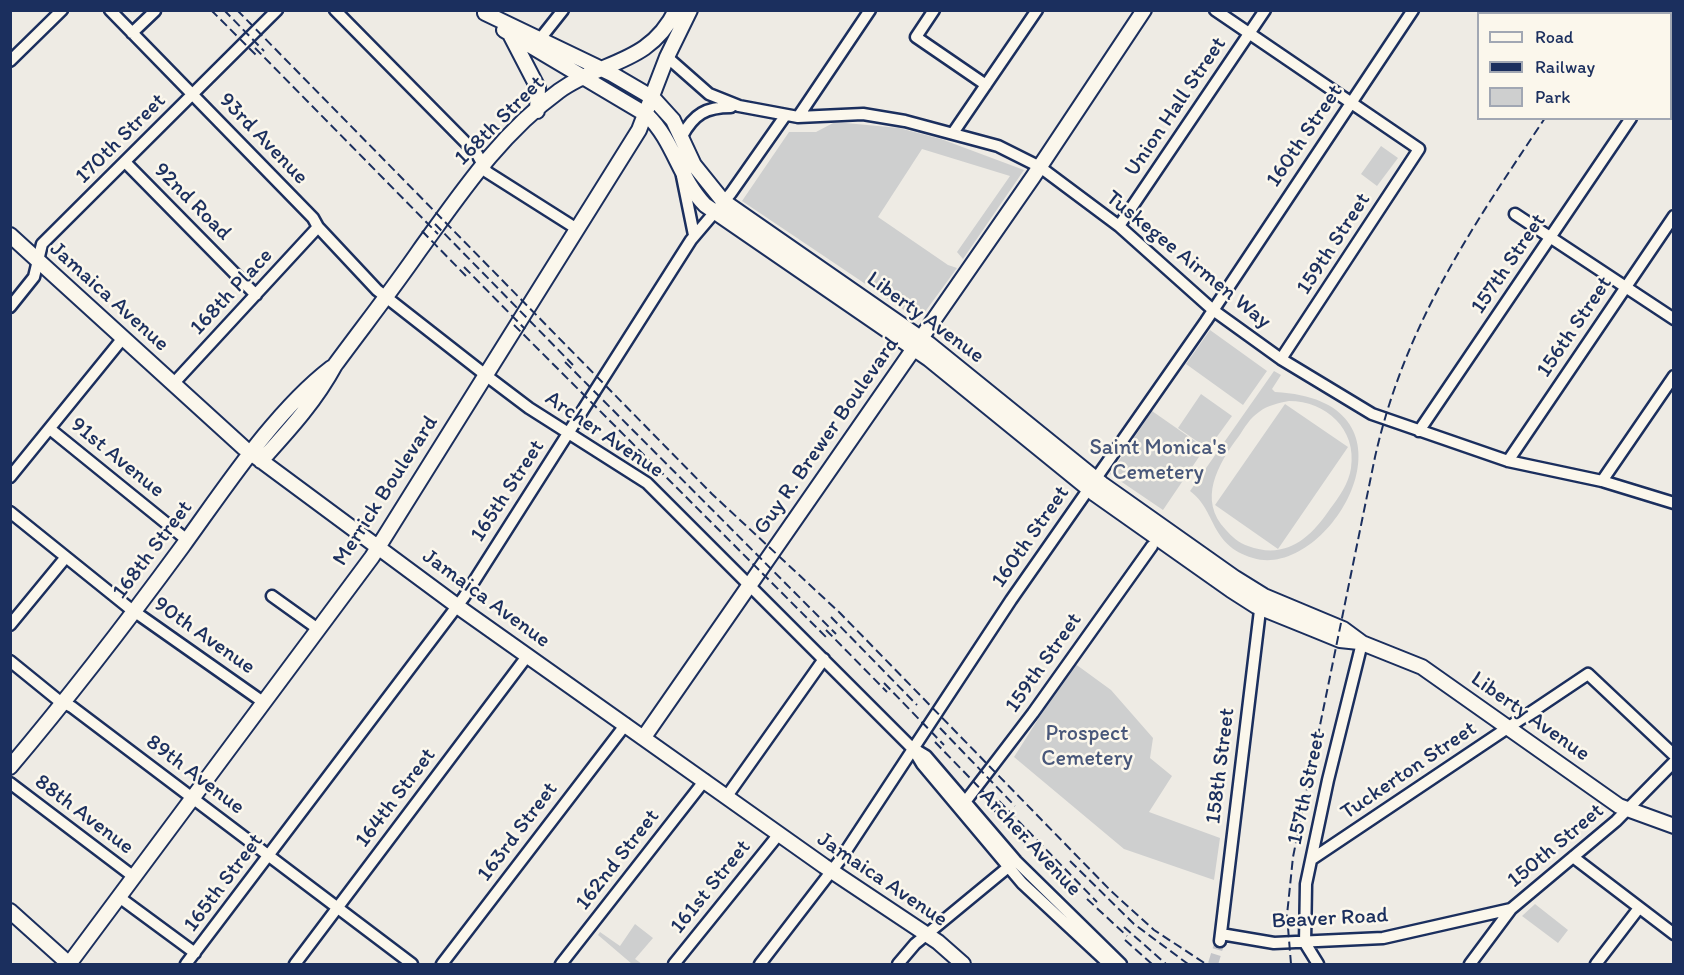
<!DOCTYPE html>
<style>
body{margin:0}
#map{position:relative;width:1684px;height:975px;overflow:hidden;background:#eeebe4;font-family:Itim,sans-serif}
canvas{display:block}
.frame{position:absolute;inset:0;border:12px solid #1b2f5e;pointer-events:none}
.legend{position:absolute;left:1477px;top:12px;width:195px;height:108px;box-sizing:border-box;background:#fbf7ec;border:2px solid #a1a7b3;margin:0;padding:8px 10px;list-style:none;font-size:18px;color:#1b2f5e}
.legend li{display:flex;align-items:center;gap:12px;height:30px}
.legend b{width:30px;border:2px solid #a1a7b3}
</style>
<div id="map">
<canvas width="1684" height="975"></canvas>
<div class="frame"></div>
<ul class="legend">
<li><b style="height:8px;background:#fbf7ec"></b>Road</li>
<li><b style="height:8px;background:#1b2f5e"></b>Railway</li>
<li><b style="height:16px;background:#cecfcf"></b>Park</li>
</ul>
</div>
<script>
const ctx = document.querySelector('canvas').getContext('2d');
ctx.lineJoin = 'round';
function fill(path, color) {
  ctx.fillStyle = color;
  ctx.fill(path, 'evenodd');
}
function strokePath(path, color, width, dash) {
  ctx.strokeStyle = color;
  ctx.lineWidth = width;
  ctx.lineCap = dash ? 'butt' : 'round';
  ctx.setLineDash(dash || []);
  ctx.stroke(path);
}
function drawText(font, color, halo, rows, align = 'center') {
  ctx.font = font + ' Itim,sans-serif';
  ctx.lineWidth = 5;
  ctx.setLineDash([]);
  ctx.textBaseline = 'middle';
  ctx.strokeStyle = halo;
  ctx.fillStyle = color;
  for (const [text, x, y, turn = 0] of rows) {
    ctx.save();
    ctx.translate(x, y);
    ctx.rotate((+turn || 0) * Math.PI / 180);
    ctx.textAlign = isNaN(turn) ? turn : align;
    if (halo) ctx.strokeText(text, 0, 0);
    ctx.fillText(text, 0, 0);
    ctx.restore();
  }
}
fill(new Path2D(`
 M835 122 899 128 941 139 1024 170 963 259 957 252 1010 176 922 149 878 217 948 265 957 268 919 320 742 201 789 132H816Z
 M1381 146 1398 158 1377 186 1361 174Z
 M1210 330 1267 371 1243 405 1186 364Z
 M1274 371 1281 375 1272 389 1275 392C1435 400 1330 582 1253 558 1209 545 1217 511 1190 491ZM1289 401C1326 401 1357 429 1351 468 1349 483 1339 497 1330 509 1310 539 1285 560 1248 546 1239 543 1232 537 1226 530 1197 500 1218 464 1239 436 1245 427 1250 418 1259 412 1268 405 1279 403 1289 401Z
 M1201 394 1232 416 1208 449 1178 428Z
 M1285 404 1348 447 1278 549 1215 505Z
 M1152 411 1205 448 1163 510 1110 474Z
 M1074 663 1111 690 1153 738 1150 758 1172 776 1149 812 1220 838 1214 880 1124 849 1014 757Z
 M1535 904 1568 930 1558 943 1522 916Z
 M635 924 653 938 635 959 642 964H632L598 935 600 932 620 946Z`), '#cecfcf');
strokePath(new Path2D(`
 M1213 964 1220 941`), '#c4c5c9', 10, [10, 5]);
const minor = new Path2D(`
 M110 10 313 218 318 227 377 290 492 380 529 408 647 483 913 749 922 764 1022 883 1109 964
 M335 10 477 154 487 172 577 229
 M934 10 916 37 986 85
 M1215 10 1419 149 1281 359
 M132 33 155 11
 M540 39 563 10
 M1670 44 1674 46
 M667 57 709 94 739 106 798 117 863 114 905 121 998 146 1040 167 1119 226 1213 310 1281 359 1372 414 1508 461 1602 481 1674 503
 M1670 60 1674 55
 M10 61 62 10
 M798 117 870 10
 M953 133 1037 10
 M682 136C694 114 706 107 731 107
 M125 162 256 295
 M682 176 694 235
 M1515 214 1674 319
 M1119 226 1265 10
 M10 307 34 277 42 244 277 10
 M173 384 318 227
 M50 429 187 540
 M1419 431 1631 118
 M1508 461 1674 216
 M10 477 123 338
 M1602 481 1674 376
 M10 512 128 607 263 702
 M272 596 318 629
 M10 625 66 557
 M10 661 58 700 72 707 412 964
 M916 750 926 756 1016 861 1121 964
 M10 783 134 877
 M727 796 824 659
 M965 802 1033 713 1152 546
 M1573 857 1674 934
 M1312 859 1588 674 1674 755
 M119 897 195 953
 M1221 934 1274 943 1383 938 1511 909
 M1220 941 1261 602
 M186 964 464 597 691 240 731 193 785 116
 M295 964 528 655
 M442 964 626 724
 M561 964 705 780
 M674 964 779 834
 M760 964 840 860 1011 600 1206 321 1413 10
 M898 964 915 944 1012 864
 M1318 964 1305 943 1306 884 1328 780 1362 643
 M1470 964 1511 909 1616 821 1674 762
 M1596 964 1639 908`);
const major = new Path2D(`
 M485 13 612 74 653 98 673 120 694 165 723 201 929 344 1102 484 1235 578 1264 596 1343 629 1362 643 1422 667 1619 806 1674 826
 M504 30 647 115C674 141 679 178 705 205L929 359 1095 494 1231 590 1256 606 1313 629 1340 640 1359 642
 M511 36 538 88 537 111
 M10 235 244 448 464 611 824 866 938 942 963 964
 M261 461C289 430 315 402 335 365 363 327 392 290 419 251 461 193 500 134 559 91 602 60 649 65 676 10
 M644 737 1033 177 1144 10
 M10 767C70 696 127 622 182 547 225 488 274 412 331 368
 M10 911 69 964
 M69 964 372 557 639 130 667 57 690 10`);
strokePath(minor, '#1b2f5e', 15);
strokePath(major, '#1b2f5e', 18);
strokePath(minor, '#fbf7ec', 10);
strokePath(major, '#fbf7ec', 14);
strokePath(new Path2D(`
 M211 10 258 57
 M224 10 264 51
 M237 10 712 494 840 613 1111 891 1154 930 1206 964
 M1616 14 1618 10
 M255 48 438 234
 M435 224 573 365
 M422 231 466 276
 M464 267 525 329
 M514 325 828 639
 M565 362 836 634
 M831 617 917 705
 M826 630 887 692
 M884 683 944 745
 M940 728 1015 806
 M935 742 1002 811
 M999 801 1097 902
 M991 807 1060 878
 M1070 861 1134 924 1188 964
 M1087 899 1127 936
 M1124 927 1166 964
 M1125 940 1152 964
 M1291 964 1287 915 1293 857 1375 457C1405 324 1471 229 1545 118`), '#1b2f5e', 2, [9, 4.5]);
drawText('22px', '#1b2f5e', '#fbf7ec', [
 ["Union Hall Street",1176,107,-56],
 ["168th Street",500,121,-45],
 ["160th Street",1305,136,-56],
 ["170th Street",121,139,-45],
 ["93rd Avenue",263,139,46],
 ["92nd Road",192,202,45],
 ["159th Street",1334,244,-57],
 ["Tuskegee Airmen Way",1188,260,39],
 ["157th Street",1509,264,-56],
 ["168th Place",232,292,-47],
 ["Jamaica Avenue",109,297,42],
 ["Liberty Avenue",925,318,36],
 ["156th Street",1575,327,-56],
 ["Archer Avenue",604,435,34],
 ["Guy R. Brewer Boulevard",827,436,-55],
 ["91st Avenue",117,458,39],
 ["Merrick Boulevard",386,491,-57],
 ["165th Street",508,491,-57],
 ["160th Street",1031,537,-55],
 ["168th Street",153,550,-53],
 ["Jamaica Avenue",486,599,36],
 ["90th Avenue",204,636,35],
 ["159th Street",1044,663,-55],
 ["Liberty Avenue",1530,717,35],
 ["158th Street",1221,766,-83],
 ["Tuckerton Street",1409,771,-34],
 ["89th Avenue",195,775,37],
 ["157th Street",1307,788,-78],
 ["164th Street",396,798,-53],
 ["88th Avenue",84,815,37],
 ["163rd Street",518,832,-53],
 ["Archer Avenue",1030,843,47],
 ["150th Street",1556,846,-40],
 ["162nd Street",618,860,-52],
 ["Jamaica Avenue",882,880,34],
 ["165th Street",224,883,-53],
 ["161st Street",711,887,-51],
 ["Beaver Road",1330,919,-3]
]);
drawText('22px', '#48577a', '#fbf7ec', [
 ["Saint Monica's",1158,448],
 ["Cemetery",1158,473],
 ["Prospect",1087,734],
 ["Cemetery",1087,759]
]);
</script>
